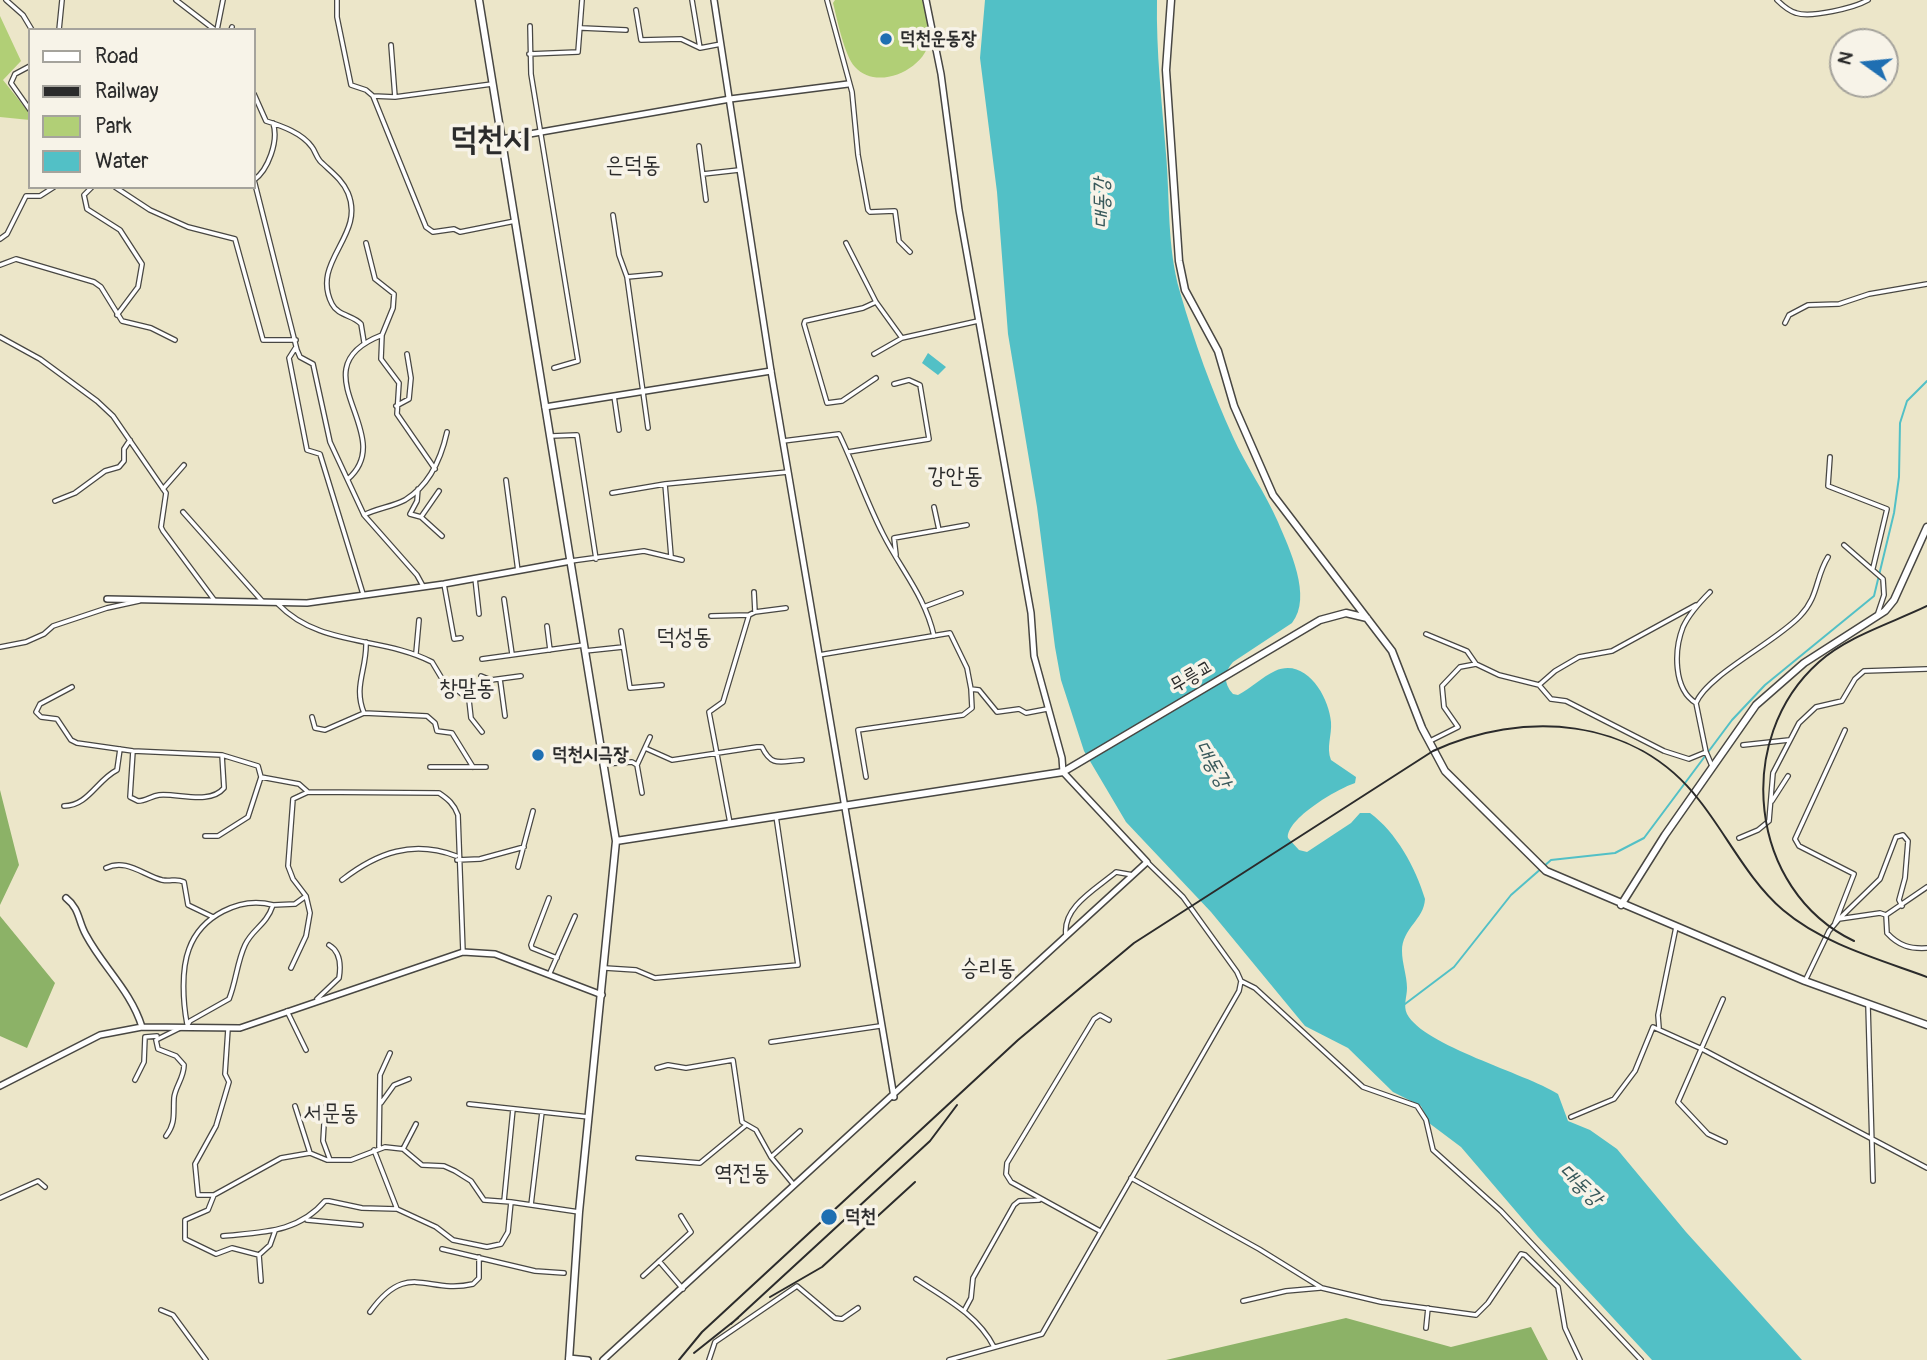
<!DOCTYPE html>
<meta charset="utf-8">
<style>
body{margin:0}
#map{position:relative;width:1927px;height:1360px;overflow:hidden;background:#ece6c9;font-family:Pangolin,sans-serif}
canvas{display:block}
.legend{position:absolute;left:28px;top:28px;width:228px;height:161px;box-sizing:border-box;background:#f7f3e8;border:2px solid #a5a39c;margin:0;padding:9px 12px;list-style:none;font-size:21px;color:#2b2b2b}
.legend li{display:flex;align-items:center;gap:14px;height:35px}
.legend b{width:35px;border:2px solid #a5a39c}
.north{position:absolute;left:1829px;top:28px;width:70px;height:70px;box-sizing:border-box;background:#f7f3e8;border:2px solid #a5a39c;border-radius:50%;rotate:285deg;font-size:19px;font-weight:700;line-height:28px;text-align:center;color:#2b2b2b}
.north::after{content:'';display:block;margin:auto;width:24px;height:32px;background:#1f6fb2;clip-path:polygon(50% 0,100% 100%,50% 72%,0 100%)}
</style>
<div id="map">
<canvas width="1927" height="1360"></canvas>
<ul class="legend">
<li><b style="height:9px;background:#fff"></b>Road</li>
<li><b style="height:9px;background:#2b2b2b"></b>Railway</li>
<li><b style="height:19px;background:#b1cf76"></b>Park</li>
<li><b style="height:19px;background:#52c0c6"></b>Water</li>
</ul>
<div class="north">N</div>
</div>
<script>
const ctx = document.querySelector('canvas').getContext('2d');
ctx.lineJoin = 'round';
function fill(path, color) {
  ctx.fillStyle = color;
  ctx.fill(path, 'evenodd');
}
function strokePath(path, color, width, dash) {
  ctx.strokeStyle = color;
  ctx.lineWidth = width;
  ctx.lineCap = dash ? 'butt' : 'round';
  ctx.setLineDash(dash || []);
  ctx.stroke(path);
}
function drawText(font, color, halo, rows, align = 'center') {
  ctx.font = font + ' Pangolin,"Poor Story",sans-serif';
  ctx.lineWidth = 7;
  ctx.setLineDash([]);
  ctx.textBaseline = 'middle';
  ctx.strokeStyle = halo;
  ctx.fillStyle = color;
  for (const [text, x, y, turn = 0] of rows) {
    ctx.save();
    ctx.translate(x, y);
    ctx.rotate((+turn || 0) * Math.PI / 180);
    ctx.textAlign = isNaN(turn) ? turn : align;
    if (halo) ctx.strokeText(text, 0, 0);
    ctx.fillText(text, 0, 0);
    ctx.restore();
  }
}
fill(new Path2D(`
 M835 0H923C925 11 930 26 930 37 928 69 877 92 855 67 844 55 837 18 833 3Z
 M0 16 21 61 3 80 30 114V120L0 117Z`), '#b1cf76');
fill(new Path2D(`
 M0 790 19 865 0 905Z
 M0 916 55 983 27 1048 0 1036Z
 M1346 1318 1451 1347 1531 1327 1548 1360H1166Z`), '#8cb267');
fill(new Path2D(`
 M985 0H1157C1156 52 1162 103 1166 154 1170 200 1167 247 1180 292 1194 341 1212 391 1233 437 1246 466 1265 492 1278 522 1289 548 1313 597 1292 623L1233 662C1224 672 1223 683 1233 694L1238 695C1251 688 1262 677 1275 671 1306 657 1329 697 1331 722 1332 736 1326 747 1331 760L1356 777 1355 783C1337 789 1286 819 1288 838L1299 850 1307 852 1351 823 1360 813H1370C1396 832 1416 868 1425 899 1424 920 1402 928 1402 951 1402 963 1407 976 1407 988 1407 997 1403 1005 1407 1014 1424 1046 1525 1073 1558 1094L1568 1121 1590 1130 1617 1149 1686 1232 1802 1360H1652L1538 1237 1461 1147 1429 1123 1421 1106 1393 1092 1348 1048 1305 1026 1211 912 1126 822 1084 751 1061 680 1055 647 1037 507 1008 334 997 192 980 58Z
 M928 353 946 367 938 375 922 363Z`), '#52c0c6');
strokePath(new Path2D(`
 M1405 1004 1454 967 1511 895 1551 860 1615 853 1644 838 1732 720 1765 685 1874 596 1894 513 1899 477 1900 423 1907 401 1927 381`), '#52c0c6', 2);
const minor = new Path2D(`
 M6 0 23 15 32 30
 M176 0 215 30
 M337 0V17L351 85 366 90 373 96 426 227 433 232 454 229 460 232 515 221
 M692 0 700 48
 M827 0 852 92 858 155 868 210 870 212 895 211 899 241 910 252
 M1777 0C1782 5 1789 11 1796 13 1811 18 1854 8 1868 0
 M636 10 641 40 681 39 700 48 721 44
 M530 26 531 74 578 361 554 368
 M582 28 626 30
 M59 30 62 0
 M217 30 223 0
 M231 30 232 27
 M391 45 395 97
 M529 54 578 52 582 0
 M30 66 15 74 11 83 30 110
 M254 94 266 121C282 126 302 133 312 147 315 151 316 156 320 161 330 171 342 179 348 193 366 236 310 261 332 304 338 316 353 315 361 324L364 342
 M373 96 395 97 492 84
 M699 146 706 200
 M703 174 739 170
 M254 180 297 350 300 357 313 364 330 442 364 515 417 575 423 586
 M254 180C268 170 279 141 273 123
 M92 187 84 195 87 209 120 230 142 264 138 287 117 315
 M115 187 150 210 188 227 235 239 263 340H296
 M613 215 619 255 627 277 648 428
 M0 239 7 234 26 196H40L54 187
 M846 243 876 302 902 338 978 321
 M0 265 16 259 94 282 101 287 122 321 151 328 175 340
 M627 277 660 274
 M1785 323 1789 315 1808 305 1839 304 1869 294 1927 284
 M382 335 381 359 399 383 397 414 435 469
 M0 337 40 359 97 401 113 416 166 493 161 527 163 531 215 601
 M296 347 289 358 307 450 320 454 363 594
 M874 354 902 338
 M876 378 842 401 827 403 804 324 805 321 863 308 876 302
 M614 396 619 430
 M396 406 409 399 411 378 407 354
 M551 436 577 435 596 559
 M783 441 839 434C855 467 866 501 883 534 901 570 925 596 934 636
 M848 452 929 439 920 385 909 380 894 384
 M1830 457 1828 486 1887 509 1873 568
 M348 479C400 434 294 369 382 335L393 308 394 294 375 279 366 243
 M506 480 518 571
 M665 484 788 472
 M163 489 184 465
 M418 489 417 501 410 514 421 517 442 536
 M612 493 665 484 671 556
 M55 501 75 493 105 471 119 467 124 461V449L130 440
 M934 507 939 530
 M183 512 263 602
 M364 515C377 508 392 507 405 500 430 485 441 459 447 432
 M421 517 439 491
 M1844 545 1883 579 1884 595 1878 613
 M896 555 894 538 967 525
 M571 561 644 551 682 560
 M475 578 479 614
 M444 584 454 639 461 638
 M754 592 755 612
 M1710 592C1700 602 1689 614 1683 627 1674 650 1673 689 1696 703L1706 752 1712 766
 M504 599 512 654
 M278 604C319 647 382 636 432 662L441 677 469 700 471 718 482 732
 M926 606 961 593
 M711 616 749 615
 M547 626 550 650
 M621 631 630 688 662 685
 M1426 634 1467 651 1476 664 1499 675 1539 685 1551 699 1566 701 1664 751 1689 759 1706 752
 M0 647 26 642 44 634 53 626 107 608 139 601
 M585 651 623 647
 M416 653 419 620
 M819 655 950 633 967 668 971 689 979 690 997 712 1019 709 1026 713 1047 709
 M482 659 584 645
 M481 676 491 680 521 676
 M500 679 505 716
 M1539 685 1555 671 1579 657 1612 651 1696 605
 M72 687 40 704 36 712 41 717 57 719 71 740 77 743 133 751 222 755 258 766 261 777 248 817 218 836H205
 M1696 703C1707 675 1776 642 1800 616 1819 596 1815 578 1828 557
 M364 713C353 686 367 670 366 642
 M312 717 315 728 325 730 364 713 427 716 435 723 437 731 452 733 473 767
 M1430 741 1458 727 1444 707 1442 686 1460 667 1476 664
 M1743 745 1789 740
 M645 748 672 760 757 747H762C772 768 781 761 802 760
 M133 751 130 797 138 801C146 801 151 796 159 795 178 793 210 805 224 788L222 755
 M604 764 632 762 637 765 642 793
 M637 765 650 737
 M430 767H486
 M261 777 299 784 308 792 439 793C448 799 454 804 458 815L463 952
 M866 777 858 730 963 715 972 708 971 689
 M1772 801 1788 776
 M64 806C88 806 97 780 117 770L120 749
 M730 823 709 712 723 702 749 615 755 612 786 608
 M1739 838 1758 830 1769 821 1773 773 1799 723 1816 707 1842 701 1855 679 1864 671 1927 669
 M457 860 480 859 524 847
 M518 867 533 811
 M106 868C126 858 143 875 162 880 171 882 176 878 184 882L188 905 213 917
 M342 880C378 852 413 840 456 856
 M549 898 531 945 532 948 557 958
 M1886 915 1887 933C1899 946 1910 949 1927 948
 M1839 919 1880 879 1896 837 1903 835 1908 841 1905 878 1899 900 1902 906
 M1835 923 1854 874 1799 846 1795 839 1845 730
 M1066 935C1062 907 1096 889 1116 872L1133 875
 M291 968 306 936 310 913 306 896 293 879 288 866 293 799 308 792
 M605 968 636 970 655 978 798 965 776 816
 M549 975 575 916
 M1241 981 1255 988 1363 1087 1417 1106 1426 1120 1433 1150 1501 1211 1641 1360
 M1805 981 1829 931 1839 919 1880 913 1886 915 1927 887
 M317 999 339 978C341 966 341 952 329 945
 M1723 999 1678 1102 1708 1134 1725 1142
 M1868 1005 1873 1181
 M287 1011 306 1050
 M187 1024C183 1002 181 970 189 949 201 916 240 896 273 905
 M187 1026 190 1021 229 999C236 982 237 962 245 945 253 928 266 926 273 905L295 904 306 896
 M1659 1028 1658 1015 1676 927
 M771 1042 880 1026
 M657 1068 668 1065 686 1068 733 1060 742 1122 756 1130 771 1157 794 1185
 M135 1080 144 1062 145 1037 157 1036
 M381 1103 394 1085 409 1079
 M469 1104 589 1117
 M295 1106 310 1153
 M325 1107 323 1141 330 1160
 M1571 1117 1614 1099 1635 1071 1653 1027 1702 1049 1927 1168
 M166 1136C176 1123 173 1114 174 1098 175 1087 184 1078 184 1065L176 1056 158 1049 156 1040 180 1028
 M379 1147 380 1075 390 1053
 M403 1149 416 1124
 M374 1150 397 1209
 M771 1157 800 1131
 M638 1158 700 1163 745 1126
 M1131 1178 1259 1249 1322 1288 1381 1302 1476 1315 1488 1303 1521 1254 1525 1255 1558 1287 1565 1328 1580 1360
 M214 1195H198L195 1164 216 1126 229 1082 225 1074 228 1029
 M0 1198 38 1181 45 1187
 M504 1201 513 1109
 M531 1205 542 1112
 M307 1220 361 1225
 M275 1231 270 1245 259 1255 232 1248 216 1254 185 1239V1220L208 1210 214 1195 281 1158 310 1153 327 1160H351L385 1147 403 1149 422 1165 444 1166 455 1171 471 1181 484 1200 511 1202
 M1100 1231 1011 1182 1006 1174 1007 1163 1094 1019 1100 1015 1109 1020
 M223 1236C262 1232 298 1233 325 1201H329L362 1208 397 1209 436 1227 453 1240 487 1247 501 1244 508 1232 511 1202 579 1212
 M442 1249 535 1271 564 1273
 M259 1255 261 1281
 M659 1261 683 1289
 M643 1276 691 1232 681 1216
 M916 1279C945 1298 978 1315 994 1347
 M1243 1301 1286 1291 1320 1288
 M161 1310 173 1315 206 1360
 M964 1311 971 1298 973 1278 1014 1205 1019 1201 1039 1200
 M370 1312C408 1259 426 1295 473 1284L479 1278V1257
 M1426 1328 1428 1308
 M709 1360 715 1342 797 1286 835 1318 842 1319 858 1308
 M949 1360 1042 1334 1239 991 1241 981 1237 972 1183 897 1147 862`);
const tertiary = new Path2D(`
 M501 139 730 99 848 84
 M545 407 771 371
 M107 599 307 603 444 584 571 561
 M66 898C80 909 78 921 86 935 103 967 131 991 142 1027
 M0 1086 100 1035 142 1027 240 1028 463 952 495 954 602 995`);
const secondary = new Path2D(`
 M714 0 771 371 894 1097
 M569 1358 588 1360
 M603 1360 1147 862 1063 772 1062 758 1034 656 1031 613 959 210 941 74 926 0`);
const primary = new Path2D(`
 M479 0 616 841 579 1212 569 1360
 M1171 0 1166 70 1179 261 1185 290 1218 351 1234 406 1273 495 1392 651 1422 728 1445 771 1546 871 1805 981 1927 1025
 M616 841 1063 772 1320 620 1346 613 1367 618
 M1621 905 1665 835 1756 705 1804 663 1885 611 1894 600 1927 527`);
strokePath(minor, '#484743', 6);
strokePath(tertiary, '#484743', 8);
strokePath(secondary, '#484743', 8);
strokePath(primary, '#484743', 9);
strokePath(minor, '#fff', 3.5);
strokePath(tertiary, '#fff', 5);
strokePath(secondary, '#fff', 5);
strokePath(primary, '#fff', 6);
strokePath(new Path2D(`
 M1854 941C1748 890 1733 738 1819 662 1848 636 1892 623 1927 606
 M770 1297 822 1267 915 1182
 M731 1324 930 1141 957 1105
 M694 1353 738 1318
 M679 1360 702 1332 1018 1040 1134 943 1433 751C1523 710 1634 716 1699 800 1727 835 1748 880 1783 910 1823 944 1878 959 1927 977`), '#2b2b2b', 2);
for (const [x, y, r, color] of [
 [886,39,7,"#1f6fb2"],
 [538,755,7,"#1f6fb2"],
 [829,1217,9,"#1f6fb2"]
]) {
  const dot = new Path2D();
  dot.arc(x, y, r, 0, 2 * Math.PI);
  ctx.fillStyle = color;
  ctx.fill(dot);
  strokePath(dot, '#f7f3e8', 2.5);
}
drawText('bold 19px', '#2b2b2b', '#f7f3e8', [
 ["덕천운동장",900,39],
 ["덕천시극장",552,755],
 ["덕천",845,1217]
], 'left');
drawText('19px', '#2b2b2b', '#f7f3e8', [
 ["무릉교",1192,677,-30]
]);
drawText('italic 21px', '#37585a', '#f7f3e8', [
 ["대동강",1103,203,-90],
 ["대동강",1212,765,60],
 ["대동강",1580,1186,43]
]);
drawText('23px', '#2b2b2b', '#f7f3e8', [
 ["은덕동",633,166],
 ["강안동",955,477],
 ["덕성동",684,638],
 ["창말동",467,689],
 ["승리동",988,969],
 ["서문동",331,1114],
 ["역전동",742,1174]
]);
drawText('bold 33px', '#2b2b2b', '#f7f3e8', [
 ["덕천시",490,141]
]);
</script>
